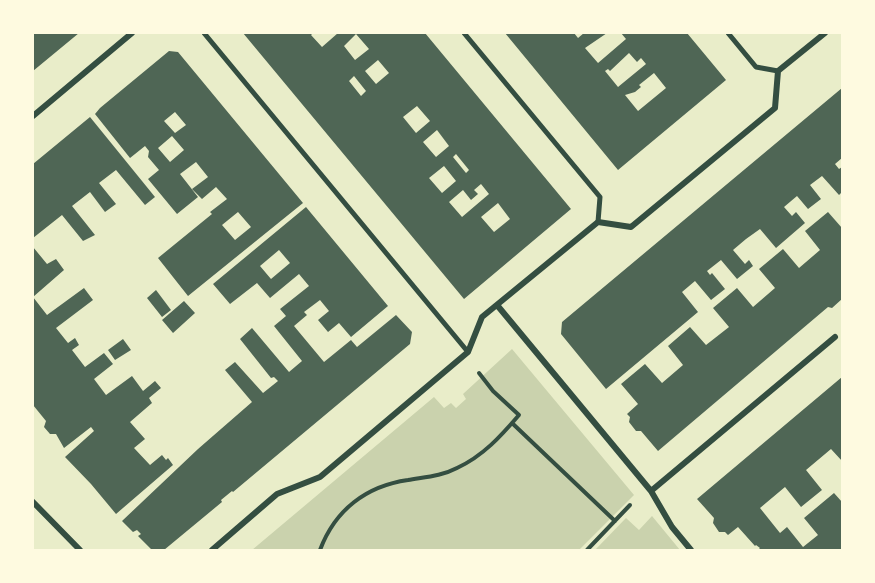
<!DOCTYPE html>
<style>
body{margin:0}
#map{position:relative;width:875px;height:583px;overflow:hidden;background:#e9edc9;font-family:"Golos Text",sans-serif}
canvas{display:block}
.frame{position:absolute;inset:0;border:34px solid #fefae0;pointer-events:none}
</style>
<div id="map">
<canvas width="875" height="583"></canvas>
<div class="frame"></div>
</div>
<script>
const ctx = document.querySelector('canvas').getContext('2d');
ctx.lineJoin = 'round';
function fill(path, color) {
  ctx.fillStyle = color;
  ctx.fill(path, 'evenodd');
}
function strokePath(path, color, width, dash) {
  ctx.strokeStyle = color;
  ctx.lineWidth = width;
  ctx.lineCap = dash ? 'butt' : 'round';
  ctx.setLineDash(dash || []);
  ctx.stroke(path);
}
fill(new Path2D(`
 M512 349 634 495 579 550H252L434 397 444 408 451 403 456 408 466 399 463 394Z
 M652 516 680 550H595L626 518 639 530Z`), '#cad2ad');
fill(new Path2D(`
 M33 33H79L33 71Z
 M243 33H313L311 35 322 47 338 33H425L571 209 464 299ZM356 34 369 49 355 60 344 46ZM378 60 389 73 376 84 365 71ZM354 76 366 91 361 96 349 81ZM417 106 430 121 416 133 403 117ZM437 130 449 146 436 157 423 142ZM456 154 469 170 466 173 453 157ZM444 166 456 181 442 193 429 178ZM481 184 489 194 462 217 449 202 463 190 471 200 478 194 474 190ZM498 203 510 219 494 232 481 217Z
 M505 33H574L578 38 584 33H607L585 48 598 63 626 39 621 33H687L726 80 618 170ZM629 53 637 62 641 58 646 64 618 87 605 71 608 69 610 71ZM654 73 666 88 638 111 625 95 635 92 641 87 639 85Z
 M169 51 178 52 303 203 188 296 158 258 212 214 210 212 227 199 216 187 202 199 192 189 208 177 196 162 180 174 198 197 177 214 148 179 159 170 148 157 149 151 145 146 130 158 95 114 100 108ZM175 112 186 125 175 133 164 121ZM172 136 184 150 170 162 158 148ZM238 212 251 227 235 240 222 225Z
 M842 88V158L835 164 839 169 842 167V192L839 195 822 176 810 185 821 199 808 209 797 196 784 207 792 216 796 212 805 223 776 248 760 229 746 239 733 250 745 264 749 260 753 266 737 279 721 260 707 271 710 275 712 273 725 289 711 300 695 281 682 292 698 312 606 389 561 334 562 322Z
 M90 117 155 197 145 205 116 170 99 183 116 204 105 212 90 192 72 206 95 235 83 241 62 215 33 238V164Z
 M306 207 388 306 351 337 339 323 328 332 318 320 329 311 320 300 304 312 307 315 294 326 324 362 351 340 357 347 396 315 412 332 410 344 233 492 232 491 221 500 222 502 164 550H152L138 536 141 534 137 530 133 532 122 521 198 449 252 402 225 370 235 362 263 393 278 381 274 377 271 378 240 339 252 328 289 372 302 361 274 326 286 316 280 309 309 286 299 274 270 298 257 283 230 304 213 284ZM279 250 290 263 271 279 260 266Z
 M828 212 842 228V299L832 308 828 307 658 451 641 431H636L629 422 630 417 627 414 638 404 621 384 645 364 662 383 683 365 668 346 690 327 706 345 729 327 713 308 737 288 753 307 775 288 759 269 783 249 799 268 820 250 805 231Z
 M33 247 47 264 56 259 64 270 33 297 47 315 84 288 93 300 56 328 68 343 75 338 79 345 72 350 85 367 104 353 113 364 94 379 106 395 132 376 143 391 155 381 161 388 149 398 152 403 130 422 145 439 134 448 150 465 162 455 166 460 168 458 173 465 116 514 91 484 65 457 94 431 91 427 64 448 56 434H50L44 427 46 421 33 405Z
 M156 290 171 310 162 317 147 298Z
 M184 301 195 313 173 333 162 320Z
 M123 339 131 350 115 360 108 350Z
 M842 377V461L831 449 806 470 822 490 801 507 785 487 760 508 780 533 787 527 803 547 818 535 804 518 834 493 842 502V550H758L760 548 756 545 755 546 738 527 728 535 725 532H719L713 523 714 518 697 499Z`), '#4f6655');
strokePath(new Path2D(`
 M512 423 615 521
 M320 550C335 510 366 486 408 480 425 477 442 476 457 468 483 456 501 436 519 415L493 391 479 373
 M587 550 630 505`), '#344e41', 4);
strokePath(new Path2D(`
 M204 33 468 352
 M464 33 600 197 598 222
 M728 33 756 67 778 71`), '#344e41', 5);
strokePath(new Path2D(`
 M33 116 132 33
 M497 305 651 491
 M33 502 80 550
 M212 550 277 494 320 477 468 352 482 317 598 222 631 227 775 108 778 71 825 33
 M691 550 672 527 651 491 835 337`), '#344e41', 6);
</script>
